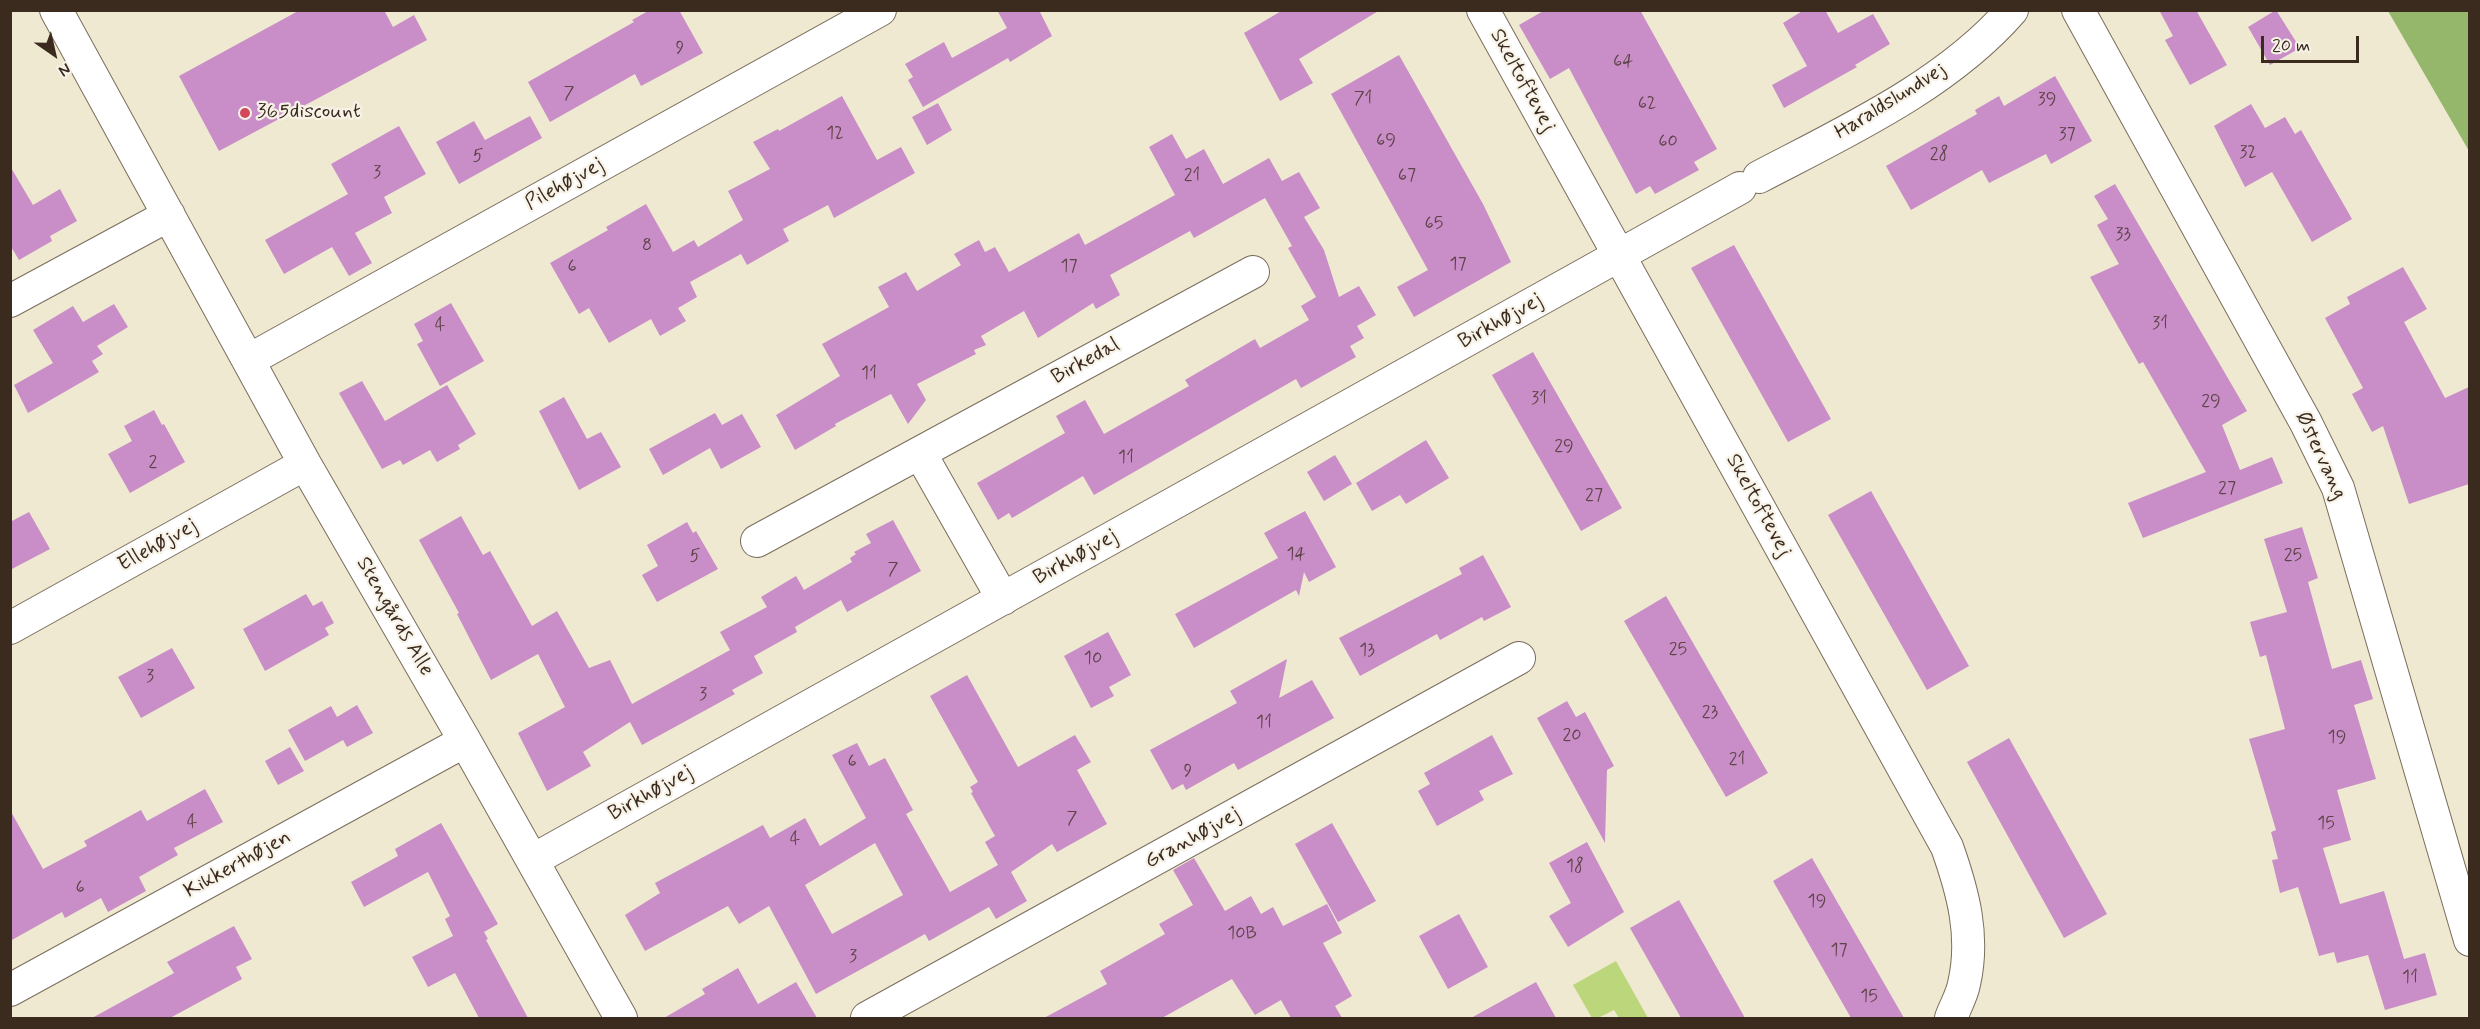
<!DOCTYPE html>
<meta charset="utf-8">
<style>
body{margin:0}
#map{position:relative;width:2480px;height:1029px;overflow:hidden;background:#efe9d1;font-family:Mynerve,sans-serif}
canvas{display:block}
.frame{position:absolute;inset:0;border:12px solid #3b2a1e;pointer-events:none}
.north{position:absolute;left:24px;top:24px;width:60px;height:60px;-webkit-text-stroke:4px #f7f3e8;paint-order:stroke;rotate:146deg;font-size:16px;font-weight:700;line-height:24px;text-align:center;color:#3b2a1e}
.north::after{content:'';display:block;margin:auto;width:21px;height:27px;background:#3b2a1e;clip-path:polygon(50% 0,100% 100%,50% 72%,0 100%)}
.scale{position:absolute;left:2261px;top:36px;width:98px;height:27px;box-sizing:border-box;border:3px solid #3b2a1e;border-top:0;padding-left:8px;font-size:18px;line-height:21px;white-space:nowrap;color:#3b2a1e;-webkit-text-stroke:4px #f7f3e8;paint-order:stroke}
</style>
<div id="map">
<canvas width="2480" height="1029"></canvas>
<div class="frame"></div>
<div class="north">N</div>
<div class="scale">20 m</div>
</div>
<script>
const ctx = document.querySelector('canvas').getContext('2d');
ctx.lineJoin = 'round';
function fill(path, color) {
  ctx.fillStyle = color;
  ctx.fill(path, 'evenodd');
}
function strokePath(path, color, width, dash) {
  ctx.strokeStyle = color;
  ctx.lineWidth = width;
  ctx.lineCap = dash ? 'butt' : 'round';
  ctx.setLineDash(dash || []);
  ctx.stroke(path);
}
function drawText(font, color, halo, rows, align = 'center') {
  ctx.font = font + ' Mynerve,sans-serif';
  ctx.lineWidth = 4.5;
  ctx.setLineDash([]);
  ctx.textBaseline = 'middle';
  ctx.strokeStyle = halo;
  ctx.fillStyle = color;
  for (const [text, x, y, turn = 0] of rows) {
    ctx.save();
    ctx.translate(x, y);
    ctx.rotate((+turn || 0) * Math.PI / 180);
    ctx.textAlign = isNaN(turn) ? turn : align;
    if (halo) ctx.strokeText(text, 0, 0);
    ctx.fillText(text, 0, 0);
    ctx.restore();
  }
}
fill(new Path2D(`
 M1616 961 1648 1018H1619L1614 1010 1598 1018H1592L1573 985Z`), '#bbd67b');
fill(new Path2D(`
 M2388 11H2469V151Z`), '#94b76b');
fill(new Path2D(`
 M300 10H384L393 27 414 15 427 40 219 151 179 76Z
 M650 10H679L703 53 641 86 635 74 550 122 528 82 634 22 632 20Z
 M997 10H1039L1052 36 1010 62 1008 58 923 107 908 80 913 77 905 64 944 42 952 58 1007 28Z
 M1283 10H1380L1299 59 1313 83 1280 101 1244 33Z
 M1545 10H1640L1717 149 1694 162 1699 170 1655 194 1650 186 1636 194 1569 68 1550 79 1519 25Z
 M1804 10H1825L1838 33 1873 14 1890 44 1855 65 1857 67 1784 108 1772 85 1807 66 1783 23Z
 M2159 10H2196L2227 65 2190 85 2165 40 2173 36Z
 M2276 10 2300 48 2270 65 2248 27Z
 M1399 55 1483 204 1511 262 1414 317 1397 287 1428 270 1331 94Z
 M2055 76 2092 141 2051 164 2046 154 1989 183 1982 170 1911 210 1886 166 1977 114 1975 110 1999 96 2004 106Z
 M842 96 877 160 901 147 915 173 834 218 828 205 783 229 789 241 747 265 741 254 690 282 697 297 678 308 686 321 660 336 651 319 609 343 589 308 579 314 550 263 608 230 606 227 646 204 673 252 694 240 698 247 743 220 728 191 770 169 753 142 778 129 779 131Z
 M938 103 952 130 927 145 912 117Z
 M2251 104 2265 128 2285 117 2295 134 2301 130 2352 219 2312 242 2272 172 2245 187 2214 126Z
 M530 116 542 138 459 184 436 142 474 121 485 140Z
 M399 126 426 174 384 197 392 213 355 233 372 263 349 276 332 247 284 274 265 240 348 194 331 164Z
 M1172 134 1186 159 1204 149 1223 184 1269 158 1282 181 1299 172 1320 208 1304 217 1324 250 1339 297 1359 286 1376 315 1357 326 1364 338 1350 346 1356 357 1301 388 1296 379 1094 495 1083 476 1012 518 1009 513 998 520 977 483 1065 433 1056 416 1085 400 1104 434 1189 386 1185 380 1255 339 1260 348 1309 320 1301 306 1316 297 1288 248 1292 246 1265 198 1194 238 1190 231 1110 275 1120 295 1096 309 1093 303 1038 338 1024 311 981 336 986 345 974 350 976 354 917 384 926 400 908 424 891 394 835 424 836 426 795 450 776 415 840 376 822 344 889 307 878 287 906 272 917 291 961 265 954 254 979 240 985 252 995 247 1009 272 1079 233 1085 245 1175 195 1149 147Z
 M10 166 33 205 60 189 77 221 50 236 52 241 19 260 10 245Z
 M2115 184 2247 411 2222 425 2240 470 2272 457 2283 483 2143 538 2128 503 2206 472 2143 362 2139 364 2090 277 2119 264 2097 225 2108 219 2094 196Z
 M1734 245 1831 419 1788 442 1691 268Z
 M2403 267 2427 309 2404 322 2445 398 2469 387V484L2409 504 2383 426 2372 432 2352 394 2363 388 2325 318 2350 304 2347 297Z
 M451 303 484 361 440 386 417 344 423 341 414 324Z
 M114 304 128 327 97 346 103 354 92 361 99 372 28 413 14 385 53 363 33 330 73 306 83 322Z
 M1533 352 1622 508 1581 531 1492 375Z
 M362 381 385 421 447 385 476 434 458 445 460 449 437 462 430 450 403 465 400 460 382 469 339 393Z
 M564 397 587 439 601 432 621 467 579 490 539 411Z
 M154 410 162 425 164 424 185 462 130 493 108 454 132 441 124 426Z
 M715 413 722 425 742 414 761 447 721 469 710 448 663 475 649 449Z
 M1426 440 1449 478 1406 504 1400 495 1372 511 1356 483Z
 M1335 455 1352 484 1324 501 1307 472Z
 M1871 491 1969 666 1927 690 1828 515Z
 M1305 511 1336 567 1309 582 1304 572 1299 596 1296 590 1194 648 1175 614 1278 558 1264 533Z
 M29 512 50 549 10 570V522Z
 M461 516 483 555 490 551 532 626 557 611 589 668 610 660 632 704 730 650 720 632 767 607 761 597 796 576 804 590 852 562 850 558 856 554 854 552 871 543 866 534 893 520 921 571 847 612 841 600 795 627 797 632 754 656 763 673 732 690 735 694 642 745 630 722 583 752 591 766 547 791 518 733 565 707 538 654 491 680 457 614 459 613 419 540Z
 M687 522 693 533 696 531 718 569 657 602 642 575 658 566 647 545Z
 M2302 527 2318 578 2308 582 2332 669 2361 660 2373 699 2354 705 2376 779 2337 790 2351 840 2323 848 2340 904 2384 891 2404 959 2425 953 2437 995 2385 1010 2368 955 2337 963 2334 952 2319 956 2298 887 2280 893 2272 860 2278 859 2271 832 2276 830 2249 739 2285 729 2266 655 2260 657 2250 622 2287 612 2264 539Z
 M1483 555 1511 607 1484 621 1482 617 1440 640 1437 634 1360 676 1339 638 1462 574 1459 568Z
 M306 594 313 606 322 601 334 623 325 628 329 635 265 671 243 629Z
 M1666 596 1768 773 1726 797 1624 621Z
 M1108 632 1131 675 1109 687 1114 696 1091 708 1064 656Z
 M172 648 195 688 141 718 118 677Z
 M1287 659 1279 698 1312 680 1334 718 1238 770 1234 763 1186 790 1183 784 1172 790 1150 750 1237 703 1230 691Z
 M967 675 1018 767 1075 735 1091 762 1077 770 1107 824 1057 852 1052 844 1011 872 1027 901 996 919 989 907 929 941 925 934 816 994 769 906 739 924 728 906 645 951 625 915 660 893 655 883 763 825 770 838 805 818 820 846 866 818 832 755 857 743 869 766 885 758 913 810 906 814 950 892 998 865 985 842 995 836 971 793 973 792 970 787 978 782 930 696ZM875 843 903 895 832 934 805 885Z
 M1567 701 1576 717 1585 712 1614 766 1607 770 1605 843 1537 718Z
 M357 705 373 733 347 747 343 740 305 761 288 730 331 706 337 717Z
 M1492 735 1513 774 1479 791 1484 800 1437 826 1418 791 1430 784 1424 773Z
 M2009 738 2107 914 2064 938 1967 762Z
 M290 747 304 771 278 785 265 761Z
 M205 789 223 822 174 848 178 855 139 877 146 891 108 912 101 898 65 918 62 912 10 941V810L43 869 87 846 84 841 141 810 147 821Z
 M441 823 498 924 484 932 488 939 486 940 528 1018H479L455 973 428 987 412 957 453 936 445 919 450 916 428 872 364 907 351 882 398 856 395 849Z
 M1332 823 1376 901 1338 922 1295 844Z
 M1587 842 1624 912 1568 947 1549 916 1571 903 1549 863Z
 M1194 858 1225 911 1251 896 1261 914 1273 907 1283 926 1327 904 1342 933 1323 943 1352 996 1335 1006 1342 1018H1291L1281 1000 1255 1015 1232 979 1162 1018H1044L1107 984 1100 971 1165 934 1159 924 1193 905 1173 870Z
 M1812 858 1904 1018H1851L1773 881Z
 M1679 900 1745 1018H1681L1630 928Z
 M1459 914 1488 967 1448 989 1419 936Z
 M234 926 252 959 236 967 242 979 170 1018H92L174 973 167 962Z
 M738 968 758 1004 796 982 817 1018H664L705 994 702 989Z
 M1536 982 1556 1018H1471Z`), '#c98ec7');
const minor = new Path2D(`
 M56 10 305 464 465 741 621 1018
 M1483 10 1947 847C1963 892 1975 936 1964 984 1962 995 1955 1007 1951 1018
 M2078 10 2306 423 2338 488 2470 940
 M1759 177C1845 132 1947 85 2012 10
 M10 301 169 215
 M249 360 880 10
 M920 453 1003 599
 M757 541 1253 272
 M10 628 305 464
 M533 860 1740 188
 M10 990 465 741
 M867 1018 1519 658`);
strokePath(minor, '#7a6d5d', 34);
strokePath(minor, '#fff', 32);
for (const [x, y, r, color] of [
 [245,113,6,"#d1495b"]
]) {
  const dot = new Path2D();
  dot.arc(x, y, r, 0, 2 * Math.PI);
  ctx.fillStyle = color;
  ctx.fill(dot);
  strokePath(dot, '#f7f3e8', 2);
}
drawText('18px', '#5e4348', null, [
 ["9",680,49],
 ["64",1623,62],
 ["7",569,94],
 ["71",1363,99],
 ["39",2047,100],
 ["62",1647,104],
 ["12",835,134],
 ["37",2067,135],
 ["69",1386,141],
 ["60",1668,142],
 ["32",2248,153],
 ["28",1939,155],
 ["5",478,157],
 ["3",377,173],
 ["21",1192,176],
 ["67",1407,176],
 ["65",1434,224],
 ["33",2123,235],
 ["8",647,246],
 ["17",1458,265],
 ["6",572,267],
 ["17",1069,267],
 ["31",2160,324],
 ["4",440,326],
 ["11",869,374],
 ["31",1539,399],
 ["29",2211,402],
 ["29",1564,447],
 ["11",1126,458],
 ["2",153,463],
 ["27",2227,489],
 ["27",1594,496],
 ["14",1296,555],
 ["25",2293,556],
 ["5",695,557],
 ["7",893,570],
 ["25",1678,650],
 ["13",1367,651],
 ["10",1093,659],
 ["3",150,677],
 ["3",703,695],
 ["23",1710,713],
 ["11",1264,723],
 ["20",1572,736],
 ["19",2337,738],
 ["21",1737,760],
 ["6",852,762],
 ["9",1188,772],
 ["7",1072,819],
 ["4",192,823],
 ["15",2326,824],
 ["4",795,840],
 ["18",1575,867],
 ["6",80,888],
 ["19",1817,902],
 ["10B",1242,934],
 ["17",1839,951],
 ["3",853,957],
 ["11",2410,978],
 ["15",1869,997]
]);
drawText('21px', '#3b2a1e', '#f7f3e8', [
 ["Skeltoftevej",1522,81,61],
 ["Haraldslundvej",1891,102,-32],
 ["Pilehøjvej",565,185,-29],
 ["Birkhøjvej",1501,322,-29],
 ["Birkedal",1086,362,-29],
 ["Østervang",2320,456,65],
 ["Skeltoftevej",1758,506,61],
 ["Ellehøjvej",158,546,-29],
 ["Birkhøjvej",1076,558,-29],
 ["Stengårds Alle",394,617,60],
 ["Birkhøjvej",651,794,-29],
 ["Granhøjvej",1193,839,-29],
 ["Kikkerthøjen",238,865,-29]
]);
drawText('21px', '#3b2a1e', '#f7f3e8', [
 ["365discount",257,113]
], 'left');
</script>
